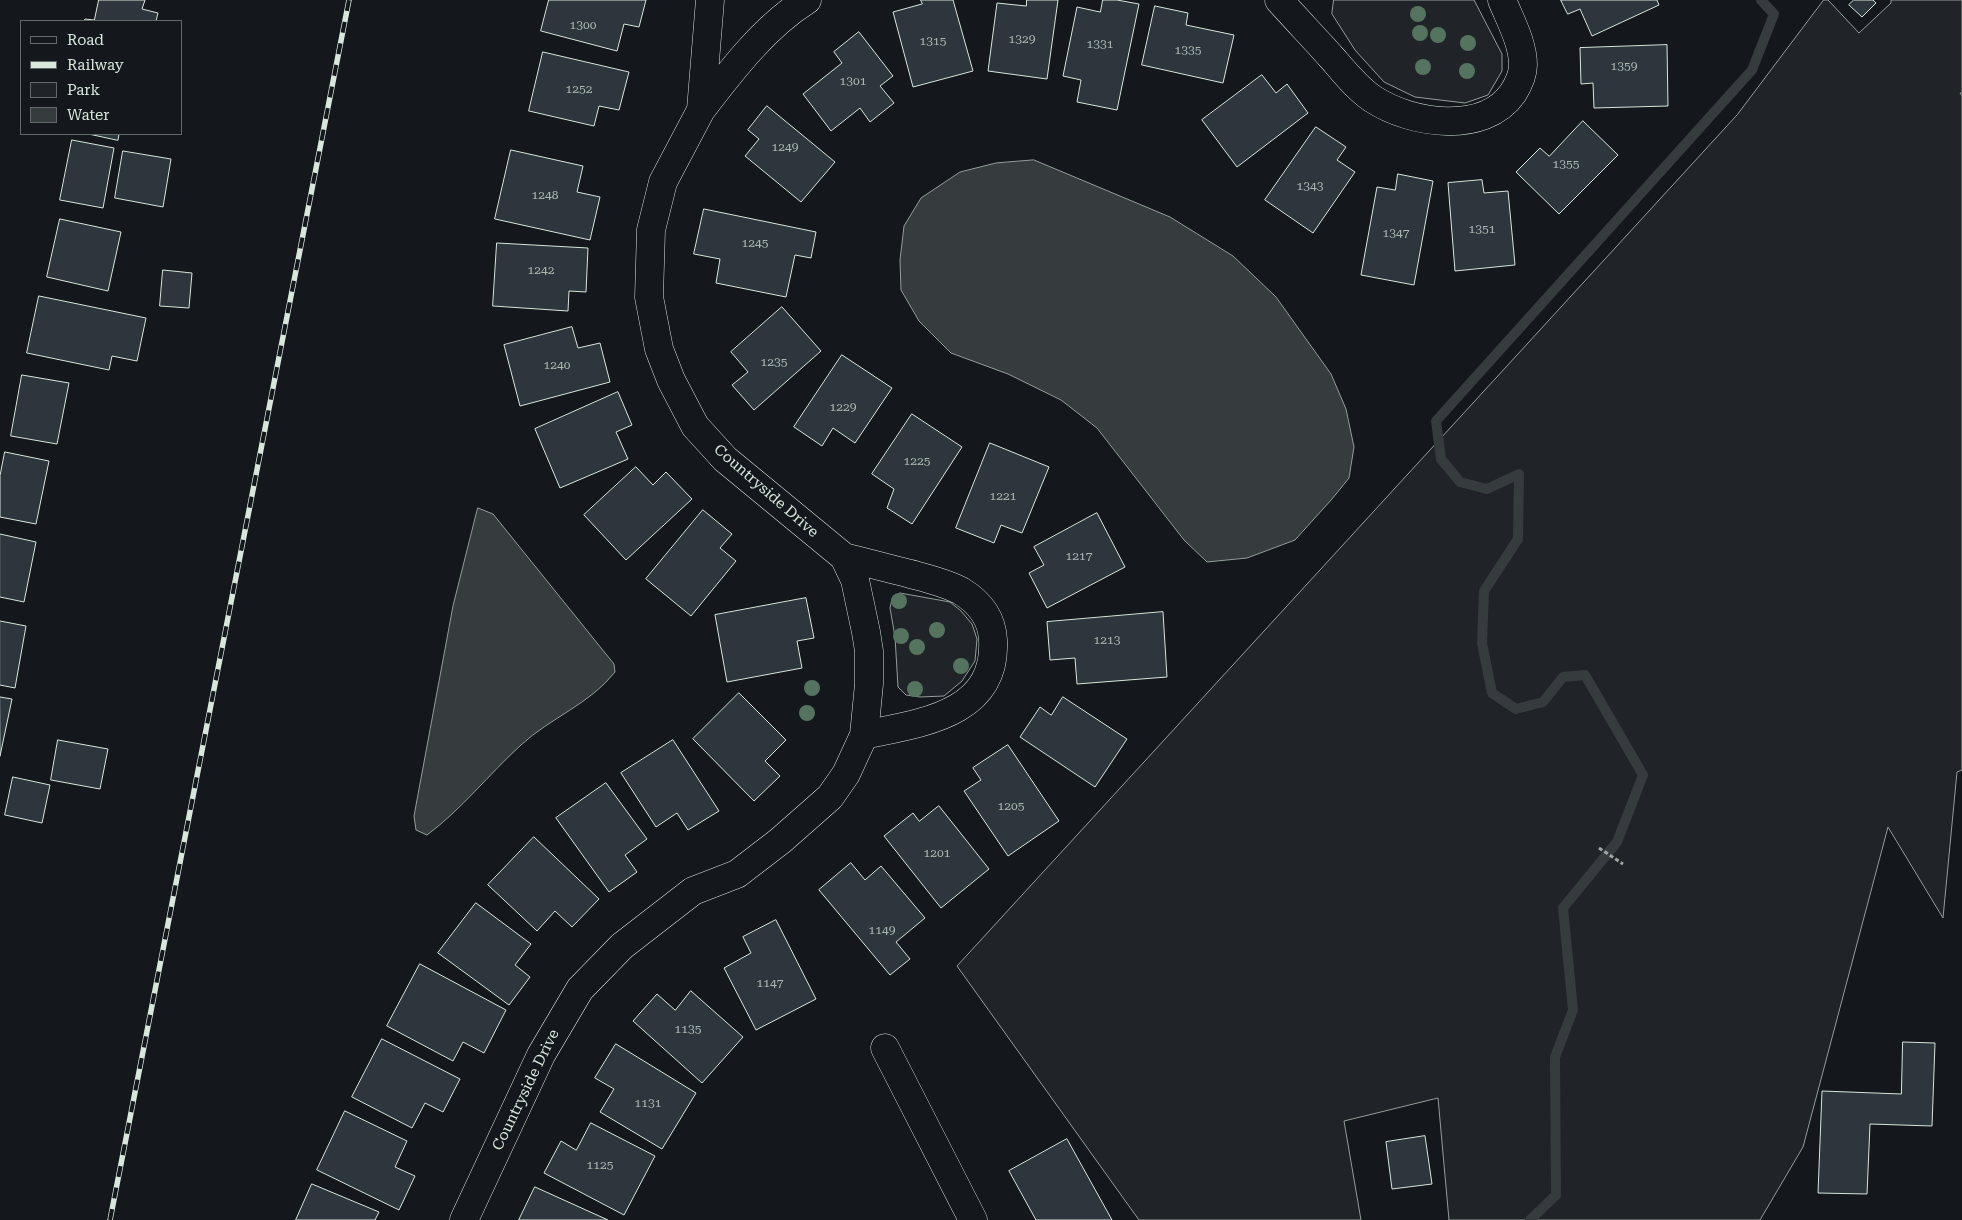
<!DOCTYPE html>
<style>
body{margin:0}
#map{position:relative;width:1962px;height:1220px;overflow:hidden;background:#14181c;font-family:"Roboto Serif",serif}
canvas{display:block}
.legend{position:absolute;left:20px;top:20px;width:162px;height:115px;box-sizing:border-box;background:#14181c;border:1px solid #626a69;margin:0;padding:6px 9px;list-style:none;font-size:15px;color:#d8e6dc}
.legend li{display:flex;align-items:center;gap:10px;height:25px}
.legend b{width:25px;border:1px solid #626a69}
</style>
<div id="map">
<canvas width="1962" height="1220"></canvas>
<ul class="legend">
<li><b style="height:6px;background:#14181c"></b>Road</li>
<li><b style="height:6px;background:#d8e6dc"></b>Railway</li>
<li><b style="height:14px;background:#202428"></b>Park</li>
<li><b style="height:14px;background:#363b3e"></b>Water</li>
</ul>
</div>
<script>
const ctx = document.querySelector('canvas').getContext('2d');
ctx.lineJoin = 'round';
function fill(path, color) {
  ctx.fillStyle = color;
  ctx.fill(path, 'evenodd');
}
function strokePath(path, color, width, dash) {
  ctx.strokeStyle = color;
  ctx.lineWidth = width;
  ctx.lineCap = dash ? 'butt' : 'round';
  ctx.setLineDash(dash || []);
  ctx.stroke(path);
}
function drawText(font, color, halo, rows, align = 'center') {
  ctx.font = font + ' "Roboto Serif",serif';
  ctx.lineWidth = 4;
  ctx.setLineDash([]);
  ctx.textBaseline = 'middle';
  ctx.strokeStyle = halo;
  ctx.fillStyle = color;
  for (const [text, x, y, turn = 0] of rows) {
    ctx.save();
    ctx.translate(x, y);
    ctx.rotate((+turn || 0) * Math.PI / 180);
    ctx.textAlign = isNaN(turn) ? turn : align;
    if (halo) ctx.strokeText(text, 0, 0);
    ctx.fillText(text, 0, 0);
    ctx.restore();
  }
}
const green = new Path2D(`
 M1334 0H1474L1502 54V71L1488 95 1465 103 1415 97 1384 82 1355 50 1332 14Z
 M1824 0H1828L1859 33 1891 3V0H1962V93H1960L1962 96V770L1957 772 1943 918 1888 827 1803 1147 1760 1220H1449L1438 1098 1344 1121 1361 1220H1139L957 966 1737 115Z
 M900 593 950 602 961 611 972 624 977 639 975 661 962 681 944 696 920 697 906 695 898 687 895 637 890 608 892 599Z`);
fill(green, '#202428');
strokePath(green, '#939e99', 1);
const water = new Path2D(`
 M1034 160 1170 217 1233 256 1276 297 1331 374 1346 409 1354 447 1349 478 1332 499 1295 540 1247 558 1207 562 1184 540 1097 428 1061 400 1008 374 951 353 919 321 901 290 900 260 904 226 921 198 960 172 996 163Z
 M478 508 493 514 614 664 615 672C590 704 550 718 521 745 489 774 462 809 427 835L416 830 414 816 453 606Z`);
fill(water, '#363b3e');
strokePath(water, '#939e99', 1);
strokePath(new Path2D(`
 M1530 1220 1556 1195 1555 1057 1573 1010 1563 908 1617 842 1643 775 1585 675 1563 677 1543 702 1516 709 1492 693 1482 643 1484 591 1518 539 1519 474 1487 489 1460 482 1441 459 1436 421 1752 70 1774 14 1761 0`), '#363b3e', 10);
const building = new Path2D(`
 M99 0H145L142 9 158 13 156 21H84L85 19 94 20Z
 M549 0H646L639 27 624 24 617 51 541 31Z
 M921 0H953L973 71 913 87 893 12 922 4Z
 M1027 0H1058L1047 79 988 71 997 3 1026 6Z
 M1103 0H1117L1139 4 1117 110 1077 102 1081 80 1063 76 1077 7 1100 12Z
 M1561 0H1657L1659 5 1592 36 1580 9 1568 14Z
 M1854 0H1873L1876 3 1862 17 1849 5Z
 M1155 6 1188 13 1186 25 1234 35 1223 83 1142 65Z
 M859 32 893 76 880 86 894 103 870 122 860 108 831 131 803 94 842 63 834 52Z
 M1667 45 1668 106 1594 108 1593 83 1581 84 1580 48Z
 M543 52 629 72 619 110 599 106 594 126 529 111Z
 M1262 75 1276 93 1287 84 1308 113 1237 167 1202 120Z
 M767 106 835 162 801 202 745 156 759 139 748 130Z
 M1583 121 1618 155 1559 214 1516 172 1540 148 1549 156Z
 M1316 127 1346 147 1337 160 1355 172 1313 233 1265 200Z
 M89 134H119L118 140Z
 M72 140 114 148 103 208 60 200Z
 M511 150 583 166 577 192 600 197 590 240 495 219Z
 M123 151 171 159 163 207 115 198Z
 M1398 174 1433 181 1414 285 1361 275 1377 187 1395 190Z
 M1482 180 1484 193 1508 191 1515 265 1455 271 1448 183Z
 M704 209 816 232 811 258 795 255 786 297 716 283 720 259 694 254Z
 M60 219 121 232 108 291 47 277Z
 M497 243 588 248 586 292 569 291 568 311 493 306Z
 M163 270 192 273 189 308 160 306Z
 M39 296 146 318 137 361 112 356 109 370 27 353Z
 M782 307 821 351 754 410 732 385 748 372 731 352Z
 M572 327 578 348 600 343 610 382 520 406 504 345Z
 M842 355 892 388 855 443 833 428 822 446 794 427Z
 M22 375 69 383 57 444 11 436Z
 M618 392 632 425 616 432 628 459 560 488 535 429Z
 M912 414 962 447 912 524 887 508 894 489 872 474Z
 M990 443 1049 467 1022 533 1001 525 994 543 956 528Z
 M5 452 49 461 36 524 0 517V476Z
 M636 467 653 485 666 472 692 499 626 560 584 515Z
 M703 510 732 534 720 548 736 561 691 616 646 579Z
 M1097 513 1125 567 1047 608 1029 573 1044 565 1034 547Z
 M0 534 36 542 24 602 0 597Z
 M806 598 814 638 797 641 802 668 727 682 715 615Z
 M1163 612 1167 677 1077 684 1075 658 1050 660 1047 622Z
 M0 621 26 626 15 688 0 685Z
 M739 693 786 740 765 761 780 776 754 801 693 739Z
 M0 697 12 699 0 756Z
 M1063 697 1127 739 1095 787 1020 737 1040 707 1051 715Z
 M58 740 108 749 100 789 51 780Z
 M673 740 719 811 688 830 677 813 656 827 621 773Z
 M1008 745 1059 821 1008 856 964 791 981 780 973 768Z
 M13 777 50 785 42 823 5 815Z
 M606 783 647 839 625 855 637 872 609 892 556 818Z
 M939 806 989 869 941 908 884 836 913 813 919 821Z
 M534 837 599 899 572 927 555 911 537 931 488 885Z
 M851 863 865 880 881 866 925 918 896 942 910 959 890 975 819 890Z
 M476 903 531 944 515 965 530 977 509 1005 438 953Z
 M776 920 816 999 756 1030 724 968 751 953 743 937Z
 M420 964 506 1010 484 1053 463 1042 453 1061 387 1026Z
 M691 991 743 1037 702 1083 633 1021 657 994 675 1010Z
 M382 1039 460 1079 443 1112 425 1103 412 1128 352 1097Z
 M1903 1042 1935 1043 1932 1126 1870 1124 1867 1194 1818 1193 1822 1091 1901 1094Z
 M616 1044 696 1093 662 1149 600 1112 614 1089 595 1078Z
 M345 1111 407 1141 395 1167 415 1176 399 1210 317 1170Z
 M591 1123 655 1156 624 1215 544 1173 561 1141 576 1150Z
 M1425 1136 1432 1184 1392 1189 1386 1142Z
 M1067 1139 1112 1220H1036L1009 1171Z
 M312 1184 379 1212 375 1220H296Z
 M535 1187 608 1220H519Z`);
fill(building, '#2c363c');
strokePath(building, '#d8e6dc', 1);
const street = new Path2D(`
 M1279 0C1297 20 1315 39 1333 59 1345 73 1358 89 1373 99 1411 124 1484 135 1513 93 1518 85 1523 75 1523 65 1523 43 1510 20 1502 0
 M701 110C731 71 764 27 807 0
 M844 557C865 562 886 568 907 573 925 578 944 582 961 591 979 602 992 618 993 640 997 715 920 723 864 735
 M885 1048 973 1220
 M464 1220 541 1055 580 989 622 946 693 891 737 874 780 841 830 797 846 774 864 735 869 684V651L866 632 855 580 844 557 725 459 695 426 671 380 659 349 649 297 651 230 663 182 701 110 710 0`);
strokePath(street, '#d8e6dc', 29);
strokePath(new Path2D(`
 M1599 848 1623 864`), '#9da8a2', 3, [4, 2.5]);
strokePath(street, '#14181c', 28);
const rail = new Path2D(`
 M110 1220 349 0`);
strokePath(rail, '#d8e6dc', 5.5);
strokePath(rail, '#14181c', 4, [11]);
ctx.fillStyle = '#55745f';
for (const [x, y] of [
 [1418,14],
 [1420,33],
 [1438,35],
 [1468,43],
 [1423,67],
 [1467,71],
 [899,601],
 [937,630],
 [901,636],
 [917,647],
 [961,666],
 [812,688],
 [915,689],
 [807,713]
]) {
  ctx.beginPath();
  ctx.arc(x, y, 8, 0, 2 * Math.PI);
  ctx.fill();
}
drawText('12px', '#adbab4', null, [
 ["1300",583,25],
 ["1329",1022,39],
 ["1315",933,41],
 ["1331",1100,44],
 ["1335",1188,50],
 ["1359",1624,66],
 ["1301",853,81],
 ["1252",579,89],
 ["1249",785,147],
 ["1355",1566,164],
 ["1343",1310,186],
 ["1248",545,195],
 ["1351",1482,229],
 ["1347",1396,233],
 ["1245",755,243],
 ["1242",541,270],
 ["1235",774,362],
 ["1240",557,365],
 ["1229",843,407],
 ["1225",917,461],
 ["1221",1003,496],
 ["1217",1079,556],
 ["1213",1107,640],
 ["1205",1011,806],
 ["1201",937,853],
 ["1149",882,930],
 ["1147",770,983],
 ["1135",688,1029],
 ["1131",648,1103],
 ["1125",600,1165]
]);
drawText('15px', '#d8e6dc', '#14181c', [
 ["Countryside Drive",766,491,41],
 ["Countryside Drive",526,1090,-64]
]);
</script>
